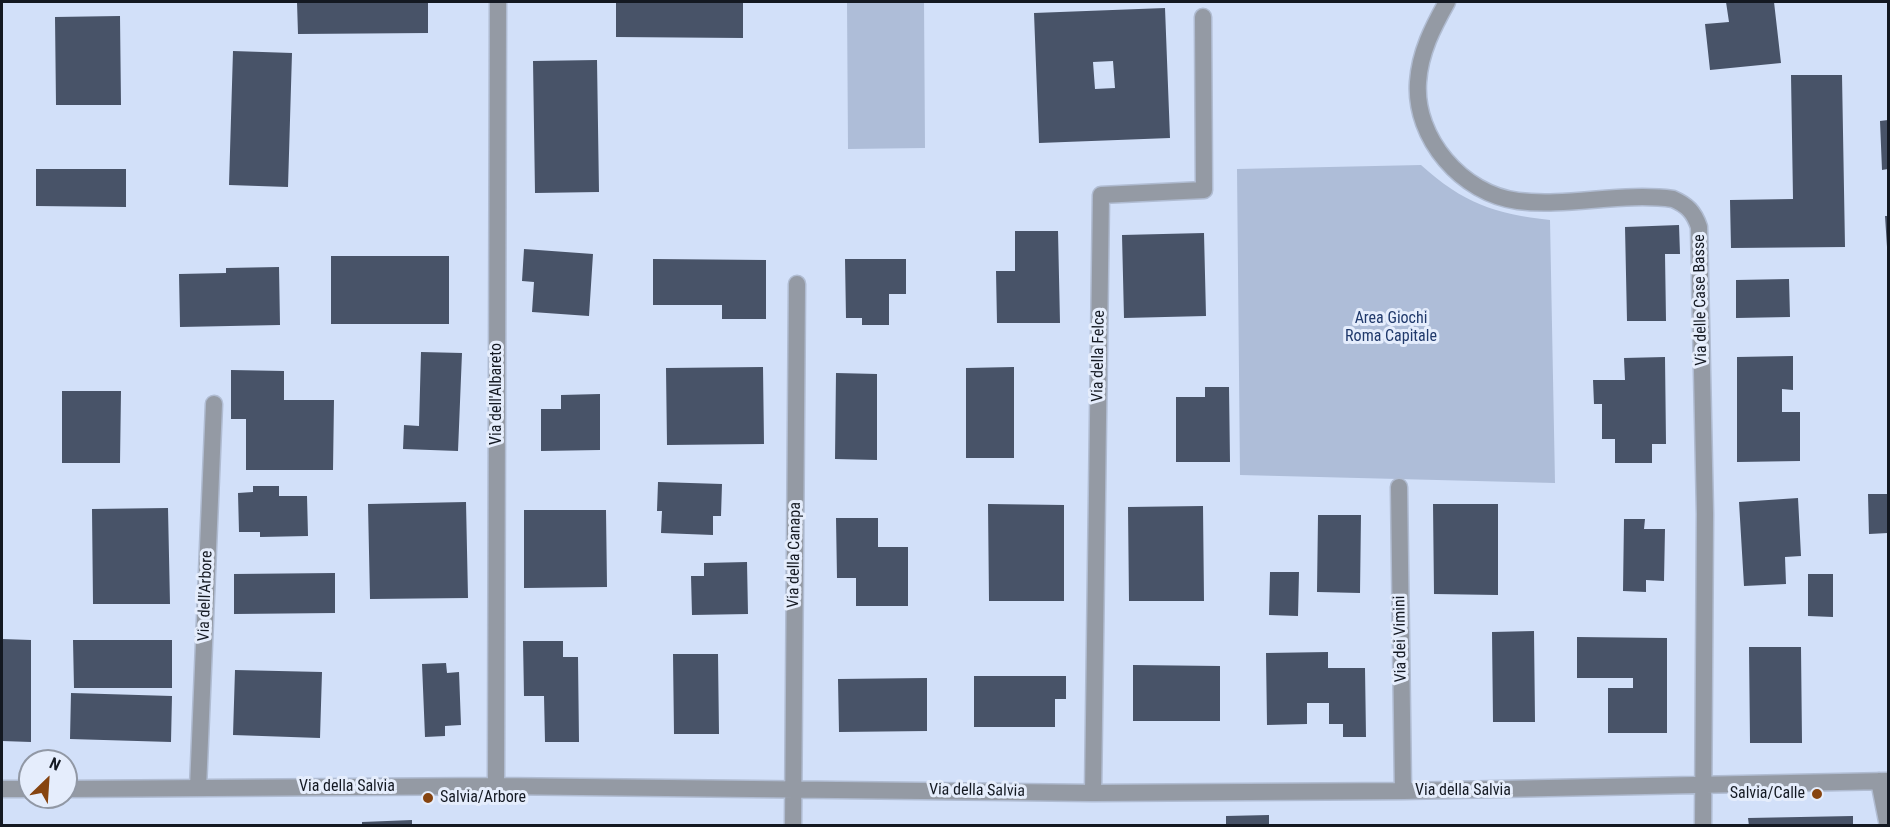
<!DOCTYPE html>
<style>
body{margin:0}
#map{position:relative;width:1890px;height:827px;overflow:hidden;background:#d2e0f9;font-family:"Roboto Condensed",sans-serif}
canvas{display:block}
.frame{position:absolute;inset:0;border:3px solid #141922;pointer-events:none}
.north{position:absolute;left:18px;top:749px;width:60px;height:60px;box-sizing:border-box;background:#e5edfc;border:2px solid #9198a5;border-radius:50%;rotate:25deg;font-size:16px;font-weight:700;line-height:24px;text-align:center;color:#141922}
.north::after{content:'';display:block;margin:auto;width:21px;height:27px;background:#864410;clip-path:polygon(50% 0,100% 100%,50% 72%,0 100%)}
</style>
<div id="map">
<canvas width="1890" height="827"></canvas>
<div class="frame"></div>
<div class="north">N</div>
</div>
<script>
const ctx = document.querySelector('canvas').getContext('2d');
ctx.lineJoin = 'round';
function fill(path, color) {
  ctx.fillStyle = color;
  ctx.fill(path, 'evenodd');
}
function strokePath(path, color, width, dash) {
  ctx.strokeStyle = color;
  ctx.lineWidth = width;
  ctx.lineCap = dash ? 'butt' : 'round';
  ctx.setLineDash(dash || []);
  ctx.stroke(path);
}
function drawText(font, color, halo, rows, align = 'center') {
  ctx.font = font + ' "Roboto Condensed",sans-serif';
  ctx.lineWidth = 6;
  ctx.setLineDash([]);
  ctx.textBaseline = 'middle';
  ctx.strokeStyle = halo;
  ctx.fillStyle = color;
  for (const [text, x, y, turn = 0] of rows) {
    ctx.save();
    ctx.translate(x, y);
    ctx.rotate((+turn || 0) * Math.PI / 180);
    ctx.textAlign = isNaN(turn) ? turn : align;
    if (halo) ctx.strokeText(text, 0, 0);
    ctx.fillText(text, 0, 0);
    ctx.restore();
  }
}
fill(new Path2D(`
 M847 2H924L925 148 848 149Z
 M1421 165C1463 203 1495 214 1550 220L1555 483 1240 475 1237 169Z`), '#aebdd8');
fill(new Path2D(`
 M297 2H428V33L298 34Z
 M616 2H743V38L616 37Z
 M1726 2H1774L1781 63 1710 70 1705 24 1729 22Z
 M1165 8 1170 138 1039 143 1034 13ZM1113 61 1115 88 1095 89 1093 62Z
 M120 16 121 105H56L55 17Z
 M233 51 292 53 288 187 229 185Z
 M597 60 599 192 535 193 533 61Z
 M1791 75H1842L1845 247 1731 248 1730 200 1793 199Z
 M1888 120V169L1882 170 1880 121Z
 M36 169H126V207L36 206Z
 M1885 216H1888V247H1887Z
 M1679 225 1680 254H1665L1666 321H1627L1625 227Z
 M1015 231H1058L1060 323H997L996 271H1015Z
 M1204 233 1206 316 1124 318 1122 235Z
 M524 249 593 254 589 316 532 312 534 282 522 281Z
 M331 256H449V324H331Z
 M653 259 766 260V319H722V305H653Z
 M845 259H906V294H889V325H862V318H846Z
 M279 267 280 325 180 327 179 274 226 273V268Z
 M1789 279 1790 317 1736 318V280Z
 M421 352 462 353 458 451 403 449 404 425 419 426Z
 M1793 356V390L1782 389V412H1800V461L1737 462V357Z
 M1665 357 1666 444H1652V463H1615V439H1602V404H1594L1593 380H1625L1624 358Z
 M763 367 764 444 667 445 666 368Z
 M1014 367V458H966V368Z
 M231 370 284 371V400H334L333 470H246V419H231Z
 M836 373 877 374V460L835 459Z
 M1205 387H1229L1230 462H1176V397H1205Z
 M62 391H121L120 463H62Z
 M600 394V450L541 451V409H561V395Z
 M658 482 722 484 721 516H713V535L661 533 662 511H657Z
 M253 486H279V496H307L308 536 260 537V532H239L238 493 253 492Z
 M1868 494H1888V533L1869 534Z
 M1798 498 1801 556 1785 557 1786 584 1744 586 1739 502Z
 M466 502 468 598 370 599 368 504Z
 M988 504 1064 505V601H989Z
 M1433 504H1498V595L1434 594Z
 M1203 506 1204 601H1129L1128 507Z
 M168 508 170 604H93L92 509Z
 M524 510H606L607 587 524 588Z
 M1318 515H1361L1360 593 1317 592Z
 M836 518H878V547H908V606H856V578H837Z
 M1624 519H1645L1644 529H1665L1664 581 1646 580V592L1623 591Z
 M747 562 748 614 692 615 691 576H704V563Z
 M1270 572H1299L1298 616 1269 615Z
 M335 573V613L234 614V574Z
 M1808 574H1833V617L1808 616Z
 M1534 631 1535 722H1493L1492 632Z
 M1577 637 1667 638V733H1608V688H1633V678H1577Z
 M2 639 31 640V742L2 741Z
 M73 640H172V688H74Z
 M523 641H563V657H578L579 742H545L544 696H524Z
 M1749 647H1801L1802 743H1750Z
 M1328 652V668H1365L1366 737H1343V724H1329V703H1307V724L1267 725 1266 653Z
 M673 654H718L719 734H674Z
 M446 663 447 673 459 672 461 725 445 726V736L425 737 422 664Z
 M1133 665 1220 666V721H1133Z
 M235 670 322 672 320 738 233 735Z
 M974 676H1066V699H1055V727H974Z
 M927 678V731L839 732 838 679Z
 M71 693 172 696 171 742 70 739Z
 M1269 815V826H1226V816Z
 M1853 816V826H1749L1748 818Z
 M412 820V826H362V822Z`), '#485368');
const minor = new Path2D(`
 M1447 2C1433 27 1420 52 1418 82 1414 138 1462 194 1518 201 1569 207 1622 192 1673 199 1687 205 1694 212 1699 227L1705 514 1703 826
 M1399 487 1403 791
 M1879 781 1888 826
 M496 786 498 2
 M198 788 214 404
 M2 789H30
 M66 789 496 786 1093 793 1403 791 1888 781
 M1093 793 1101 195 1204 190 1203 17
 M793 826 797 284`);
strokePath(minor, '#b0bcd2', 19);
strokePath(minor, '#949aa4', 16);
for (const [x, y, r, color] of [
 [1817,794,6,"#864410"],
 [428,798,6,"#864410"]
]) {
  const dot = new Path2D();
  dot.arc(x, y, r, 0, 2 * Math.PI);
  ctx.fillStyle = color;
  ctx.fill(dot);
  strokePath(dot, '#e5edfc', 2);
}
drawText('16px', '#141922', '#e5edfc', [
 ["Via delle Case Basse",1701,300,-91],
 ["Via della Felce",1099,356,-89],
 ["Via dell'Albareto",497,394,-90],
 ["Via della Canapa",795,555,-89],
 ["Via dell'Arbore",206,596,-88],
 ["Via dei Vimini",1401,639,-91],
 ["Via della Salvia",347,787],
 ["Via della Salvia",977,791,1],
 ["Via della Salvia",1463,791]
]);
drawText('16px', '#20396b', '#e5edfc', [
 ["Area Giochi",1391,319],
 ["Roma Capitale",1391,337]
]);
drawText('16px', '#141922', '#e5edfc', [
 ["Salvia/Calle",1805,794],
 ["Salvia/Arbore",440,798,"left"]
], 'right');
</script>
